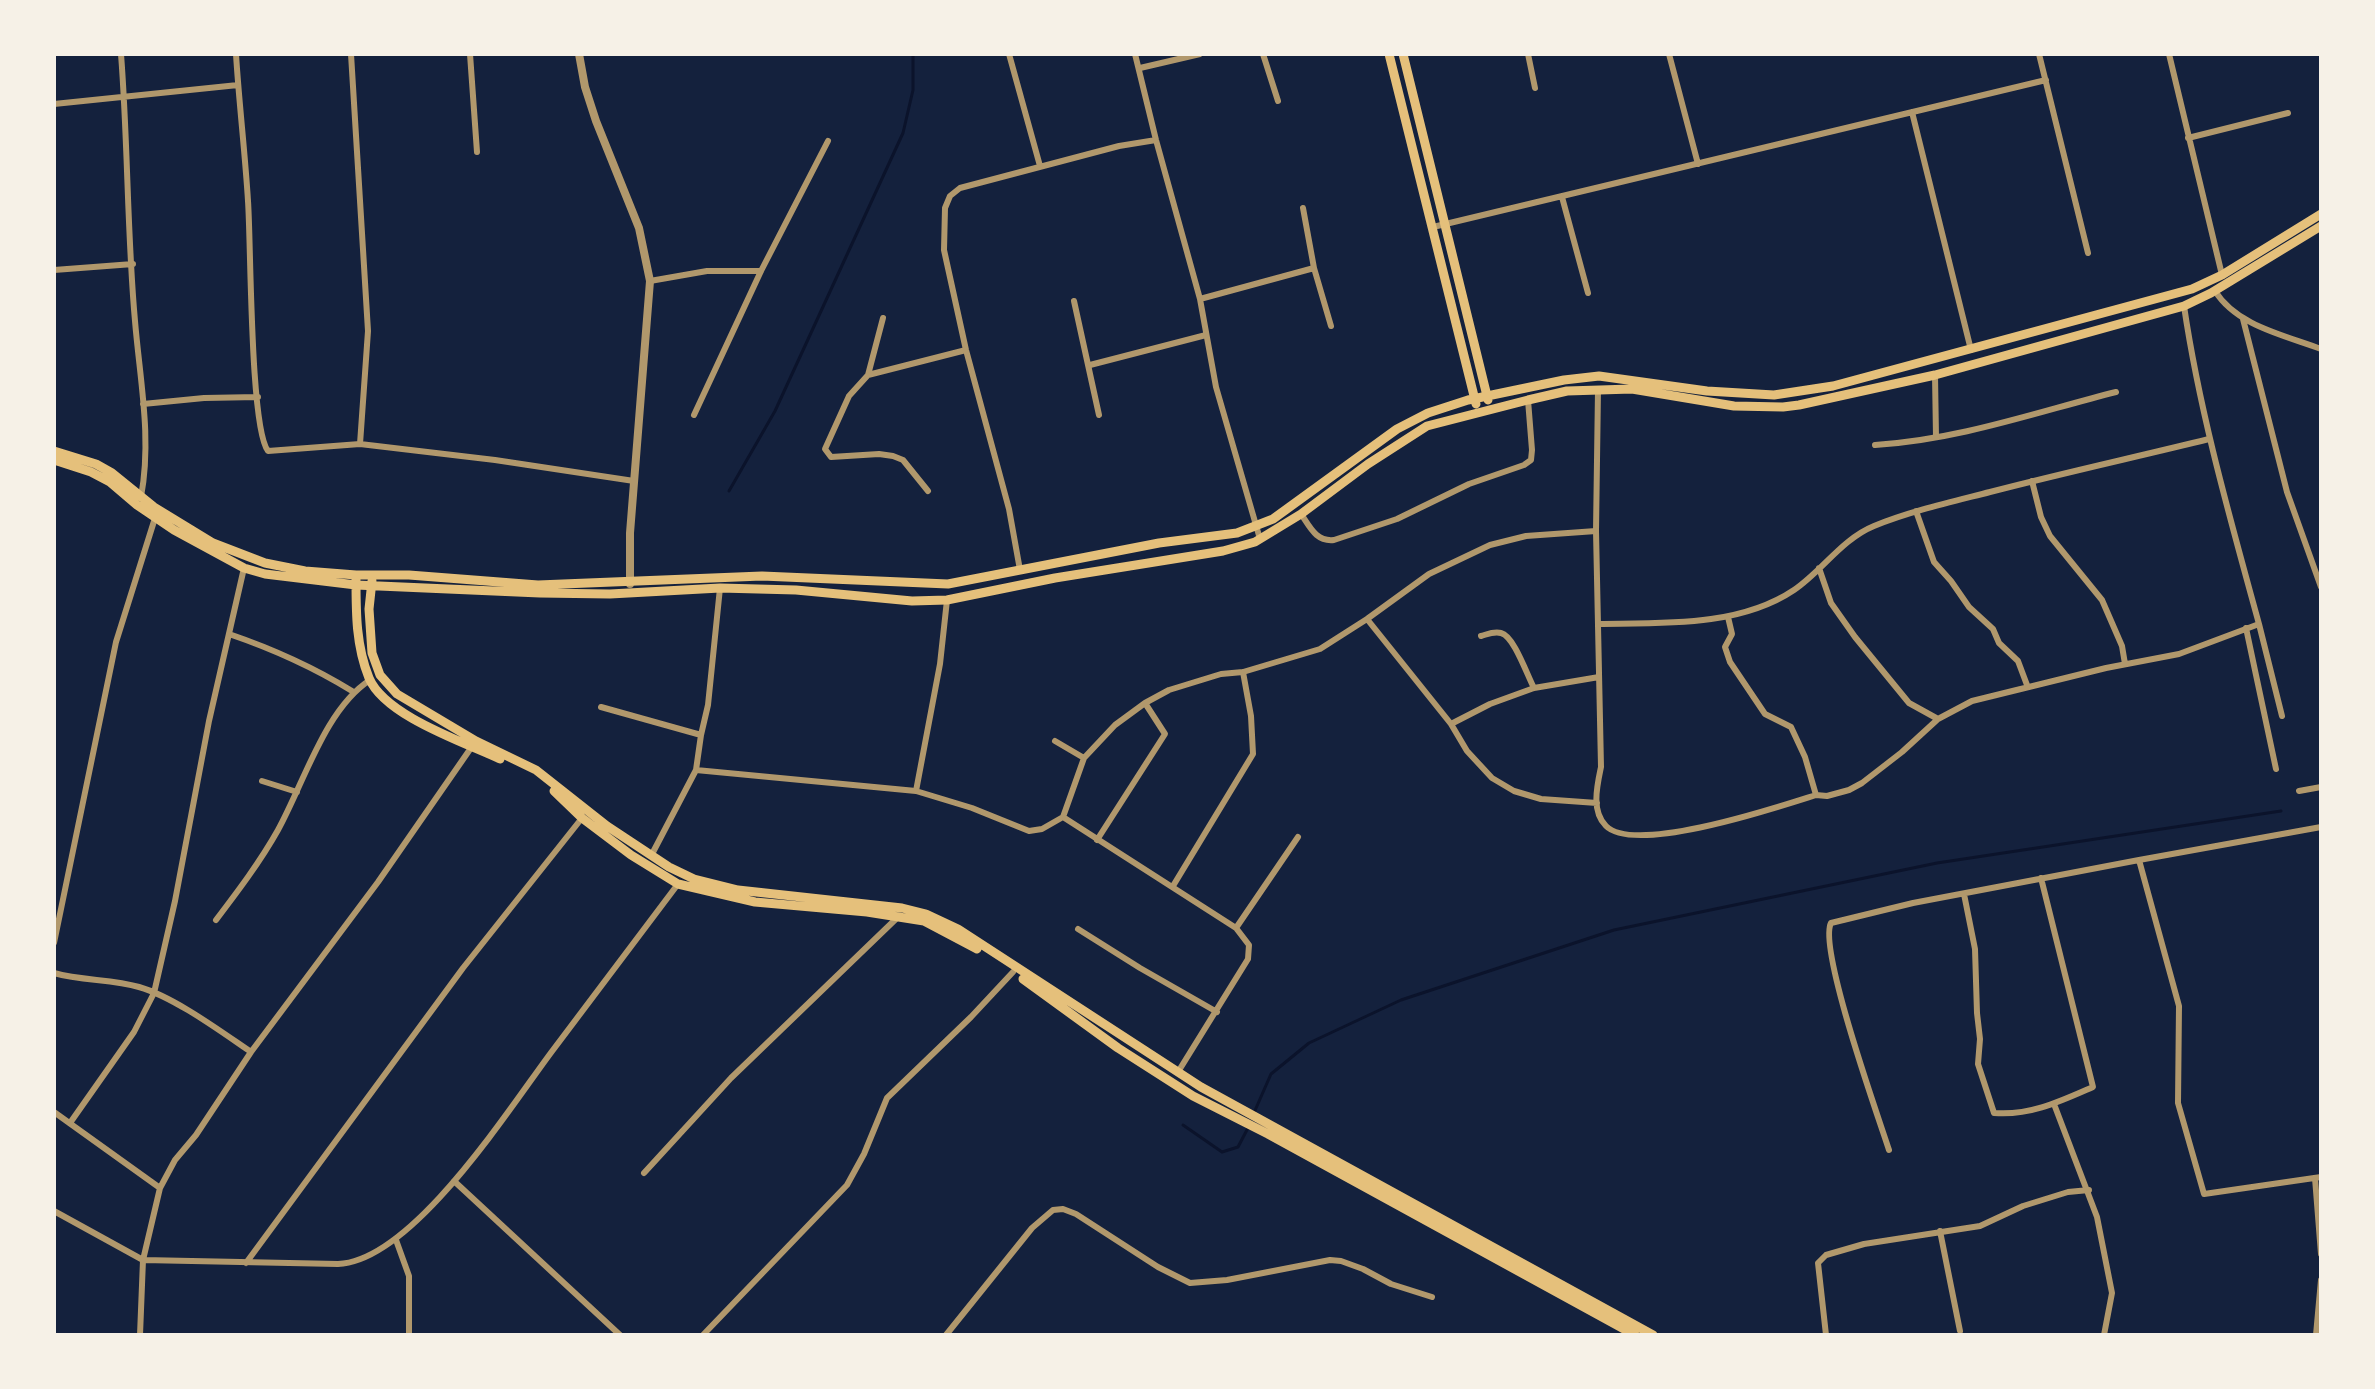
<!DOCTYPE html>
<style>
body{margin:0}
#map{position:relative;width:2375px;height:1389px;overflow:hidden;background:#14213d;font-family:Manrope,sans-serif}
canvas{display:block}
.frame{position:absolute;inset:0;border:56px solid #f6f1e7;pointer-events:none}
</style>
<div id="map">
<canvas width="2375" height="1389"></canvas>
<div class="frame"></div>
</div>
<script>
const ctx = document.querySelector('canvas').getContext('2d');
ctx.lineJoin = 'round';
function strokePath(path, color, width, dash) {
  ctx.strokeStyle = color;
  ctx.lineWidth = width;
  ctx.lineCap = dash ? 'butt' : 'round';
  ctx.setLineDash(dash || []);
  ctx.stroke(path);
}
strokePath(new Path2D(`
 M729 491 775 411 903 133 913 90V54
 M1253 1115 1271 1074 1309 1043 1401 1000 1614 930 1937 863 2281 811
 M1183 1125 1222 1152 1238 1147 1249 1126`), '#0b132b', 3);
strokePath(new Path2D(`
 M121 54C128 143 127 233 135 321 140 381 152 438 141 497
 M236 54C239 103 245 152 248 201 251 242 250 428 268 451L360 444 495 460 634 481
 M351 54 368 331 360 444
 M470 54 477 152
 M1009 54 1040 166
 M1135 54 1156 140 1200 299 1216 387 1260 539
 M1263 54 1278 101
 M1528 54 1535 88
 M1669 54 1698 164
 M2039 54 2088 253
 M2169 54 2222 275
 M1140 68 1200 54
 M54 104 238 85
 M1912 112 1971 350
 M2188 138 2288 113
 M1562 197 1588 293
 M1303 208 1314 268 1331 326
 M1433 227 2046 80
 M54 270 133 264
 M650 281 707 271H761
 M2215 291C2237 326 2284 335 2321 349
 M1200 299 1314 268
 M1074 301 1099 415
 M2243 319 2287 492 2321 587
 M1090 365 1206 335
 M868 375 883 318
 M1935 375 1936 437
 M1598 390 1596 531 1601 767C1597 786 1591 811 1606 826 1635 855 1778 807 1816 795L1827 796 1849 790 1862 783 1902 752 1938 719 1972 701 2106 668 2179 654 2259 624C2230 518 2200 414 2184 306
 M143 404 204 398 258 397
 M694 415 761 271 828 141
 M1875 445C1958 440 2037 412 2116 392
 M2032 481 2041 517 2050 536 2102 600 2122 646 2125 664
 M928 491 903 460 893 456 879 454 831 457 825 449 849 396 868 375 966 350
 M1916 511 1934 562 1951 581 1969 607 1993 629 1999 643 2018 661 2027 685
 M1301 514C1310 527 1316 542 1334 540L1397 519 1469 484 1524 465 1531 460 1532 450 1528 400
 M1819 568 1831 603 1855 637 1909 703 1938 719
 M1020 570 1009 509 966 350 944 250 945 208 950 196 960 188 1119 146 1156 140
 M1728 617 1732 634 1725 647 1730 662 1765 714 1791 727 1805 757 1816 795
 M1367 619 1451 724 1467 751 1492 778 1514 791 1541 799 1597 803
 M1599 624C1663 623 1739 627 1794 590 1821 572 1842 539 1874 526 1911 511 1951 502 1990 492 2063 473 2136 457 2209 439
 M2259 624 2282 716
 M2246 628 2276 769
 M229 634C273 649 313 667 352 691
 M1481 636C1488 634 1494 631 1501 633 1514 636 1527 675 1534 688
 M601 707 701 735
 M1451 724 1490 704 1534 688 1599 677
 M1055 741 1084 758
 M696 770 916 791 972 808 1029 831 1042 829 1063 817 1236 928 1249 945 1248 959 1178 1072
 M262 781 297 792
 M916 791 940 664 947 600
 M2299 791 2321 787
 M1063 817 1084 758 1115 725 1145 703 1169 690 1221 674 1243 672 1320 649 1367 619 1429 574 1490 545 1526 536 1596 531
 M1097 840 1165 734 1145 703
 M651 856 696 770 701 735 708 705 720 588
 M2139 860 2321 827
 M1173 886 1253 754 1251 716 1243 672
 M1964 894 1975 949 1977 1013 1980 1039 1978 1064 1994 1113C2030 1116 2061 1101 2093 1087L2041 878
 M216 920C238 891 260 862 278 830 304 783 325 709 370 680
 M1236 928 1298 837
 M1078 929 1140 968 1217 1012
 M54 943 116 642 155 518
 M54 973C82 981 112 979 139 987 174 997 220 1031 251 1052
 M2054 1104 2097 1217 2112 1293 2104 1335
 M54 1112 160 1188
 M70 1123 134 1032 154 993 175 901 209 721 244 568
 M1889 1150C1878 1116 1818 948 1831 923L1913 903 2139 860 2179 1006 2178 1103 2204 1194 2321 1177
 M644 1173 731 1078 898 917
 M2315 1178 2321 1254
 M454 1181 620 1335
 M54 1211 143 1260 338 1264C413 1261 510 1107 553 1050 595 994 637 939 678 884
 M1940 1231 1960 1331
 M396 1240 409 1276V1335
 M246 1263 463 968 582 818
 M140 1335 143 1260 160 1188 175 1160 196 1135 251 1052 378 882 473 745
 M703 1335 847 1185 864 1154 887 1098 971 1017 1013 972
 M946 1335 1032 1228 1053 1210 1063 1209 1076 1214 1158 1267 1190 1283 1227 1280 1330 1260 1341 1261 1363 1269 1391 1284 1432 1297
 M1826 1335 1818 1263 1826 1255 1864 1244 1980 1226 2023 1206 2068 1192 2089 1190
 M2316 1335 2321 1280`), '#b1986c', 6);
strokePath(new Path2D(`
 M579 54 585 87 596 121 639 228 650 281 630 533V584`), '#b1986c', 8);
strokePath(new Path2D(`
 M1389 54 1476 404
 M1403 54 1488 400
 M54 451 96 464 112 473 154 507 213 543 265 563 305 571 356 575H409L538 585 762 576 948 584 1159 543 1237 533 1273 519 1397 429 1428 413 1468 400 1564 380 1599 376 1707 391 1774 395 1833 386 2192 289 2222 275 2321 214
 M54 460 91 472 110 482 137 505 174 530 244 568 265 574 356 585 540 593 610 594 720 588 796 590 912 601 947 600 1055 578 1223 551 1255 542 1301 514 1368 464 1427 426 1528 400 1567 391 1632 389 1734 406 1783 407 1799 405 1935 375 2184 306 2211 293 2321 226
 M356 579C356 613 356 646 369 678 385 716 464 742 500 759
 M372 581 369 609 372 653 380 675 397 694 476 741 536 770 607 826 669 867 694 879 738 890 902 908 926 914 958 929 1201 1087 1653 1335
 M554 791 582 818 631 855 678 884 755 902 867 912 924 921 977 949
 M1023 979 1118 1048 1193 1096 1268 1134 1635 1335`), '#e5c07b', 9);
</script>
